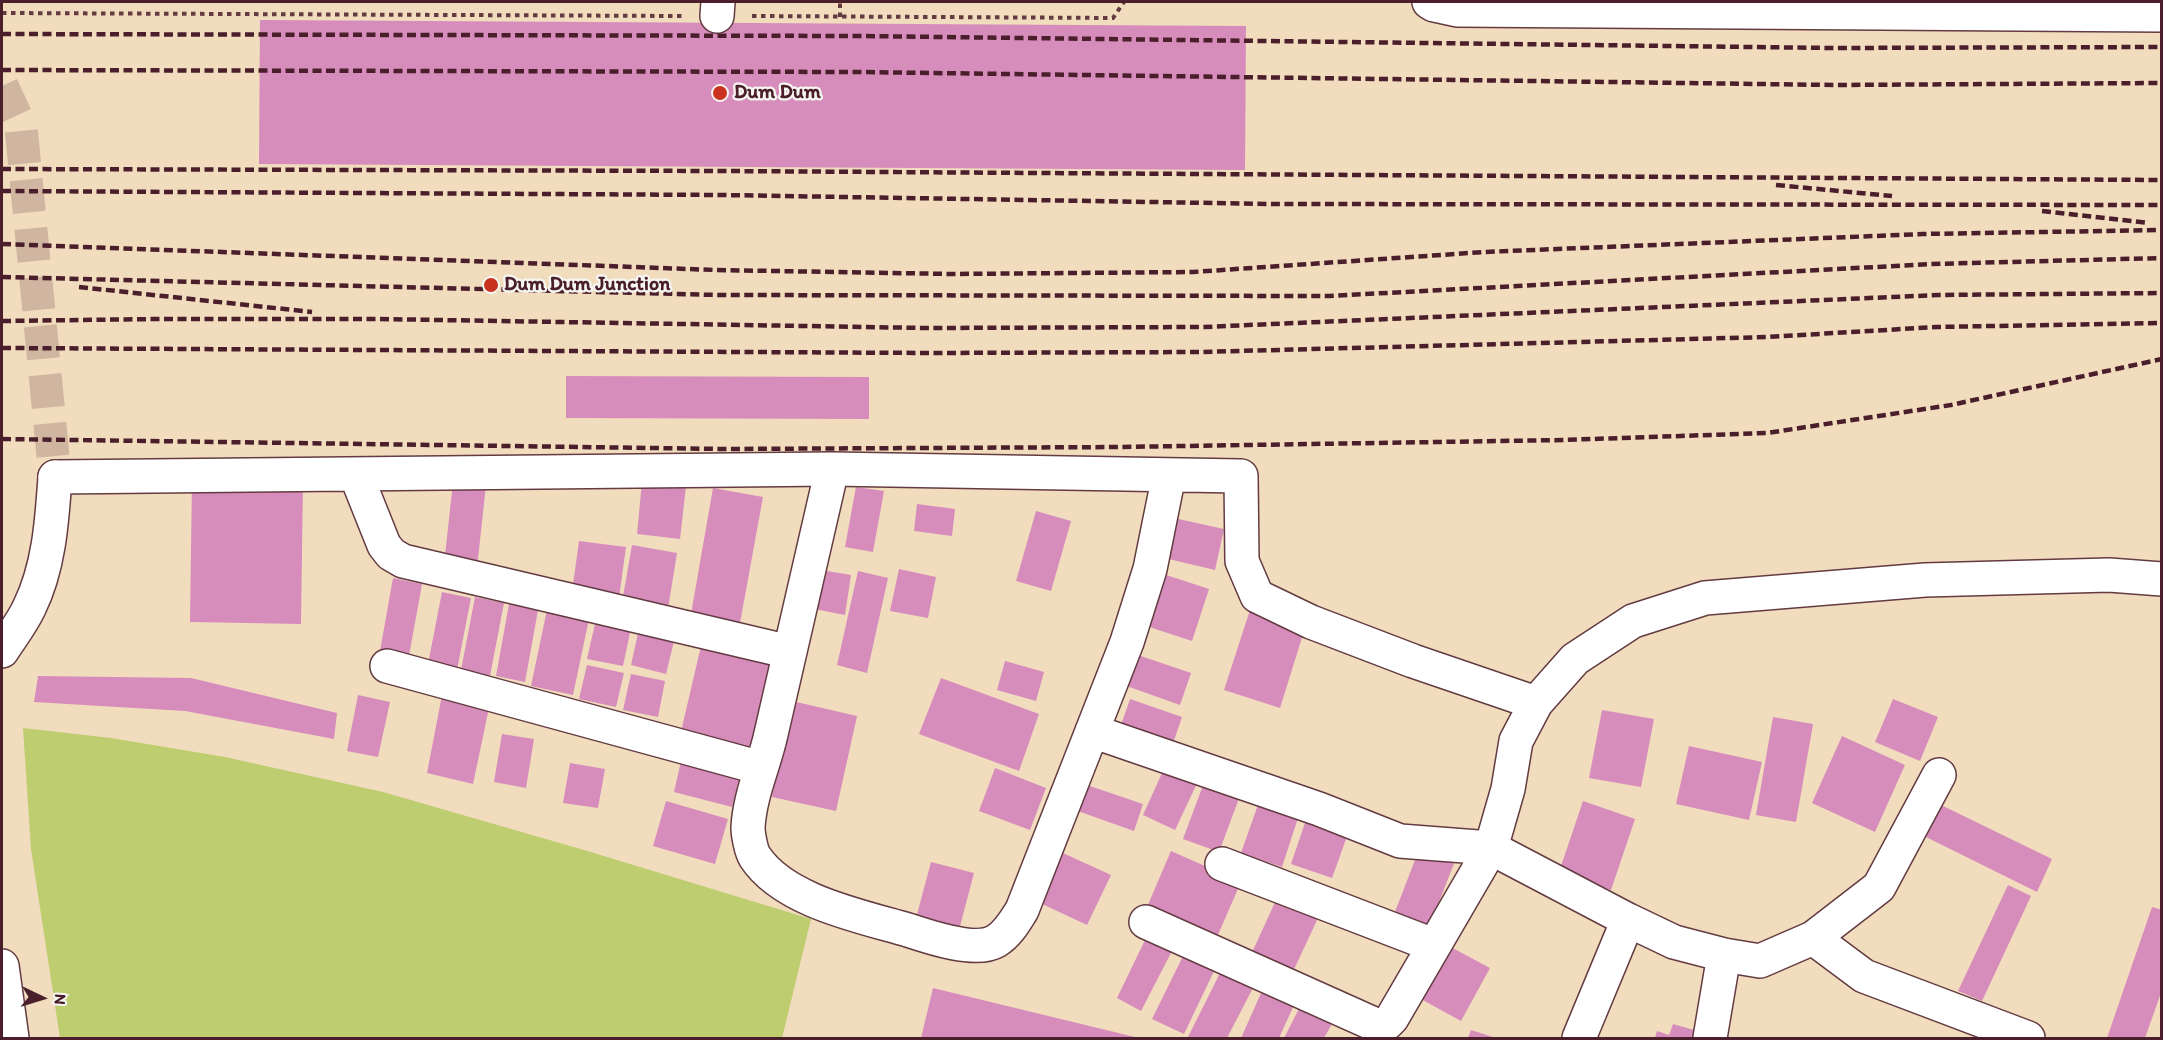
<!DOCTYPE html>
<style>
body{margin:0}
#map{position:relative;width:2163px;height:1040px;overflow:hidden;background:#f1dcbd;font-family:Itim,sans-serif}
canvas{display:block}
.frame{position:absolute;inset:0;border:3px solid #4a1f2b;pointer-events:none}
.north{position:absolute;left:12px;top:968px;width:60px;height:60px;-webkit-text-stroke:4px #f6f6f2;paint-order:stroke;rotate:94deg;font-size:16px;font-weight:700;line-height:24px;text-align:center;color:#4a1f2b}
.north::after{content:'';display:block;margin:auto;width:21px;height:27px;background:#4a1f2b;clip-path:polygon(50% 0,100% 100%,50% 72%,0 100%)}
</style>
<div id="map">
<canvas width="2163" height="1040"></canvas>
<div class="frame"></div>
<div class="north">N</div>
</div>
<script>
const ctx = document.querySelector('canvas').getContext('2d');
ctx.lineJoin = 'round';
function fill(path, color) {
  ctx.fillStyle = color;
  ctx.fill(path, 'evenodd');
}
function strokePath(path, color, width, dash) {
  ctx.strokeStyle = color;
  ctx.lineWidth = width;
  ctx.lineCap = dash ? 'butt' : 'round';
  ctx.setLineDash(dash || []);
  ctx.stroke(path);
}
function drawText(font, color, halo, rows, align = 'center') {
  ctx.font = font + ' Itim,sans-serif';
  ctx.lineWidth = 4.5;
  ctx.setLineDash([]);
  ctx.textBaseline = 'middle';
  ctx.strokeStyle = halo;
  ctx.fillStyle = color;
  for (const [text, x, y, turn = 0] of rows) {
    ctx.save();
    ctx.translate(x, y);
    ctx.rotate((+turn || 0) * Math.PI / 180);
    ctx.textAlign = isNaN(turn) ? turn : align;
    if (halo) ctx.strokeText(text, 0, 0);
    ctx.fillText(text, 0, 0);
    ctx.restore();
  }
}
fill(new Path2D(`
 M23 728 111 738 225 757 383 792 584 850 811 919 782 1038H60L31 849Z`), '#bdcd70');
fill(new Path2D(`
 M260 20 1246 26 1245 170 259 164Z
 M566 376 869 377V419L566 418Z
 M192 480 303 481 301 624 190 622Z
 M453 482 486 485 477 568 444 565Z
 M642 482 686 486 680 539 637 534Z
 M856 487 884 491 873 552 845 547Z
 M713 488 763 497 740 623 691 614Z
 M917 504 955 509 952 536 914 531Z
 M1036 511 1071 521 1051 591 1016 581Z
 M1169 517 1224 529 1215 570 1160 557Z
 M579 541 626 547 619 598 572 592Z
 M632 545 677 553 667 615 621 608Z
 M815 569 851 575 845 615 809 608Z
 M899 569 936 577 928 618 890 611Z
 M858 571 888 578 867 673 837 665Z
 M1154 571 1209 589 1192 641 1137 623Z
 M393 578 422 584 409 656 380 651Z
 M442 592 471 598 457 670 428 664Z
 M475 597 504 603 490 676 461 670Z
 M509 604 538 610 525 682 496 676Z
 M548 605 590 614 573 695 531 686Z
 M1250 610 1305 628 1280 708 1224 690Z
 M597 615 632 623 623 666 587 659Z
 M640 624 676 633 666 674 631 665Z
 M701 646 772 663 750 752 680 736Z
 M1132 653 1191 673 1180 705 1121 684Z
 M1005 661 1044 672 1036 701 997 690Z
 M587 665 624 673 616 707 579 699Z
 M631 674 665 681 658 717 623 710Z
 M38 676 191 678 337 713 334 739 185 711 34 702Z
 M941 678 1039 714 1019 771 919 734Z
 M358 695 390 702 378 757 347 751Z
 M442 695 489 708 473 784 427 773Z
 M1130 699 1182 717 1170 752 1118 734Z
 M1893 699 1938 717 1920 761 1875 742Z
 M792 701 857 716 836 811 772 797Z
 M1602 710 1654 719 1641 787 1589 778Z
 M1773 717 1813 724 1796 822 1756 815Z
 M502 734 534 739 526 788 494 782Z
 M1842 736 1905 765 1875 832 1812 803Z
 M1689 746 1762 762 1749 820 1676 804Z
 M682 757 741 772 732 807 674 792Z
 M1167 762 1200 777 1175 830 1143 815Z
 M570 763 605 769 598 808 563 803Z
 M995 768 1046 788 1030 830 979 811Z
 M1205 780 1241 793 1219 852 1183 839Z
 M1081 783 1143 804 1134 831 1072 809Z
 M1260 799 1300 812 1282 867 1241 853Z
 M666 801 728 819 715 864 653 846Z
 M1583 801 1635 819 1611 890 1559 872Z
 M1941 805 2052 859 2037 892 1926 837Z
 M1307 817 1349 831 1332 878 1291 864Z
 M1420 847 1455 861 1428 930 1393 917Z
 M1171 851 1241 882 1217 937 1147 907Z
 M1063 853 1111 875 1087 925 1040 903Z
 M931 862 974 873 958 934 915 922Z
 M2008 885 2031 896 1982 1001 1958 991Z
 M1277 898 1318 918 1290 978 1249 959Z
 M2152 907 2162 910V990L2145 1038H2107Z
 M1147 936 1173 949 1141 1011 1117 998Z
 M1447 945 1490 968 1461 1021 1419 998Z
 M1185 952 1216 967 1184 1034 1152 1019Z
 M1221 971 1253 988 1227 1038H1192L1188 1037Z
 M933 988 1139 1038H921Z
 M1262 991 1294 1005 1279 1038H1241Z
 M1301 1005 1333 1022 1324 1038H1284Z
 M1673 1024 1701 1032 1700 1038H1655L1657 1031 1669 1035Z
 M1471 1030 1496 1038H1468Z`), '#d68dbc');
strokePath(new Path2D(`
 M2 86 21 127 55 477`), '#d0b6a0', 33, [33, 16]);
const minor = new Path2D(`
 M1429 2 1434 5 1457 10 2162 15
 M717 16 718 2
 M832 469C812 558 791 646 771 734 764 766 750 794 748 827 748 834 751 851 755 857 784 901 860 916 908 930 929 937 976 953 996 941 1008 934 1015 921 1022 910L1127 642 1150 569 1169 475
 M356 475 384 545 391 554 403 561 790 652
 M55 477 832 469 1241 476 1242 561 1257 596 1311 622 1413 661 1536 703
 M387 666 761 768
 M1092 731 1319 809 1400 841 1491 848 1392 1018 1386 1024 1376 1025 1146 922
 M1222 864 1433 945
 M1813 938 1879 887 1939 775
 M1579 1038 1628 920
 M1710 1038 1724 955
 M2028 1038 1864 976 1813 938 1760 961 1724 955 1674 942 1628 920 1491 848 1508 789 1516 741 1536 703 1575 659 1633 621 1705 598 1925 580 2109 575 2162 579`);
const primary = new Path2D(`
 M2 651C11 637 22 623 29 608 49 568 52 521 55 477
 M2 966 12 1038`);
strokePath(minor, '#633b41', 36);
strokePath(primary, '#633b41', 36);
strokePath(new Path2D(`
 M2 13 682 16
 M752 16 1113 18 1124 2
 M840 17V2`), '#633b41', 4, [4.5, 4.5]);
strokePath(minor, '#fff', 33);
strokePath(primary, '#fff', 33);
strokePath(new Path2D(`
 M2 34 859 36 1834 48 2162 47
 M2 70 858 72 1834 85 2162 83
 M2 169 722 171 2162 180
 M1776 185 1892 196
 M2 191 722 195 1274 204 2162 205
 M2042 211 2149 223
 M2 244 716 270 952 274 1193 272 1484 252 1923 234 2162 230
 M2 277 718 295 1329 296 1932 264 2162 258
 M79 287 312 312
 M2 321 158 319H379L926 328 1204 327 1939 295 2162 293
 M2 348 930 353 1201 352 1767 337 1936 327 2162 323
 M2 439 722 449 1121 447 1563 440 1767 433 1951 405 2162 359`), '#4a1f2b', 4.5, [9, 4.5]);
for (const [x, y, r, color] of [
 [720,93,8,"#c8321e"],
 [491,285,8,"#c8321e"]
]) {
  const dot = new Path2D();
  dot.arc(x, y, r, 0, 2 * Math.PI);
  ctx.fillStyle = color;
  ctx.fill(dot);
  strokePath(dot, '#f6f6f2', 2);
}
drawText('bold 20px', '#4a1f2b', '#f6f6f2', [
 ["Dum Dum",734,93],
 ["Dum Dum Junction",504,285]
], 'left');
</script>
